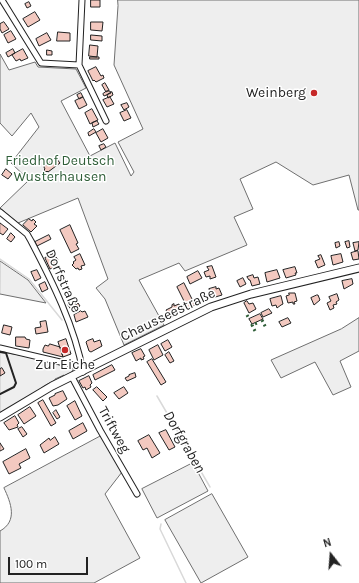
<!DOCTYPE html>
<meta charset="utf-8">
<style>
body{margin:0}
#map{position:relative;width:359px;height:583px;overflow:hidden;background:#fff;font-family:Karla,sans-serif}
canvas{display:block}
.north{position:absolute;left:311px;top:535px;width:40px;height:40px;-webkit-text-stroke:3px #fff;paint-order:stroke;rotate:343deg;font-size:11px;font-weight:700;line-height:16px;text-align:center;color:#222}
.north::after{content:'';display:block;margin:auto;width:14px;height:18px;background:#222;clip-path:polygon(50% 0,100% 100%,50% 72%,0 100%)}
.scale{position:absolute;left:8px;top:557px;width:80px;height:18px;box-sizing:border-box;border:2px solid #222;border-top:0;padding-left:5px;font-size:12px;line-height:14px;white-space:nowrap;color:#222;-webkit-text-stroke:3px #fff;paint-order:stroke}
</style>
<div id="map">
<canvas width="359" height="583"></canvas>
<div class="north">N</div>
<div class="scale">100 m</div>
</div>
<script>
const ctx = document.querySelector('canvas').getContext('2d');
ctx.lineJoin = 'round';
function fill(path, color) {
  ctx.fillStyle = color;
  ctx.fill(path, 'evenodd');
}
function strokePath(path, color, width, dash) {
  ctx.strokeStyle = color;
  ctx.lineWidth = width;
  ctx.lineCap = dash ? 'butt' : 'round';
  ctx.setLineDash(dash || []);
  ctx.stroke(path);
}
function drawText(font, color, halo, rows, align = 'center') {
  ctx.font = font + ' Karla,sans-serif';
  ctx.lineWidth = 3;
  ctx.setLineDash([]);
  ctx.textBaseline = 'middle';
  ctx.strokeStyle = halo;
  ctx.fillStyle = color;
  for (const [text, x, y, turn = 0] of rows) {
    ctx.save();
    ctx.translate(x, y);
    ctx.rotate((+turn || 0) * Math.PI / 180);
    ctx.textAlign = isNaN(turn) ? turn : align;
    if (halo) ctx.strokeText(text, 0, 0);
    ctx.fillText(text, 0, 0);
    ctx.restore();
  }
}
const green = new Path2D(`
 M118 0H359V210H358L349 175 313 185 276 162 240 179 253 209 234 217 247 245 185 271 179 263 139 280 164 325 124 345 105 299 96 288 108 279 78 198 18 223 0 208 29 180 11 163 39 127 31 113 12 136 0 123V54L9 70 35 62 38 67 76 69 86 88 61 101 90 156 115 143 131 176 134 172 118 142 143 129 114 65 118 6Z
 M0 261 28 280 46 303 0 294Z
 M359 318V351L340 361 351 387 333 395 315 362 281 378 271 360 341 329Z
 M0 352 20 355 70 367 73 371 65 377 64 375 55 379V380L44 386 39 390 0 413Z
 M101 436 122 472 105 494 140 558 94 583H0V531C18 521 11 503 4 488Z
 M193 463 208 491 157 518 142 489Z
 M212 494 248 557 201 583 165 520Z`);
fill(green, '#eee');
strokePath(green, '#6f6f6f', 1);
strokePath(new Path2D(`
 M0 259 29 279 62 320
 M157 396 210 487
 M161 524 160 529 186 583`), '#d9d9d9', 1.5);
const building = new Path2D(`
 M91 0H100V7H91Z
 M29 2 31 6 27 8 25 4Z
 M35 12 40 20 28 27 23 19Z
 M4 22 9 29 2 33 0 29V24Z
 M91 22H103L102 31 91 30Z
 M11 31 16 39 8 43 4 35Z
 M58 32 70 33V41H57Z
 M47 33 51 40 39 46 36 39Z
 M91 35 102 36V41L91 40Z
 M90 45 98 46 97 57 89 56Z
 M13 49 15 53 8 57 6 53Z
 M23 49 28 58 21 61 20 59 16 61 12 55Z
 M47 50 52 51V55H47Z
 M90 57H99V59H90Z
 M96 67 101 76 103 75 104 78 96 82 94 80 93 81 88 71Z
 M105 83 109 90 106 92 102 85Z
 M107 91H110L111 93 104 96 103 94Z
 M112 92 113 95 108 98 107 95Z
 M81 93 83 97 79 99 77 95Z
 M83 97 87 105 79 109 75 101Z
 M110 97 114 104 107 107 103 100Z
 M127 103 129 107 124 110 121 105Z
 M92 109 98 120 90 124 85 113Z
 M127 110 131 118 124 121 120 113Z
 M97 121 99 124 93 127 92 123Z
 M94 129 96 132 89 136 88 133Z
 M103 129 108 138 101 142 96 133Z
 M104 144 106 147 101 150 99 146Z
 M56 158 60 163 48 172 47 171 46 172 44 170 45 169 44 167Z
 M6 169 12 174 8 179 2 175Z
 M29 219 32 221 33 219 36 222 34 224 37 226 31 232 23 225Z
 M0 223 8 229 3 235 0 233Z
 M70 225 78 243 76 244 79 249 71 253 60 230Z
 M11 233 15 237 11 242 7 239Z
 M49 235 51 239 37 246 35 242Z
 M349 241 350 247 347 248 345 242Z
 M339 242 340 246 336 248 335 243Z
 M359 242 358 250 355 251 353 243Z
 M358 251 359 259 353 260 351 253Z
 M53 254 54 258 56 257 58 260 56 261 58 266 50 269 45 258Z
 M80 254 85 265 81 266 82 269 79 270 78 268 76 269 72 265 74 263 73 262 76 260 74 257Z
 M341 254 343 262 333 265 331 256Z
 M321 255 325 265 318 268 315 261 320 259 318 256Z
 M212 266 216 277 210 279V276L206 277 204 272 209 270 207 267Z
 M295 267 297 273H295L296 275 286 278 283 270Z
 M37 270 41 278 35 281 31 272Z
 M277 270 280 278 267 282 265 273Z
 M198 271 202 278 190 284 187 277Z
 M253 275 254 278 258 277 260 284 252 286 250 280H249L247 277Z
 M243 278 246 284 240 287 237 281Z
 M352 279 353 284 344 289 342 281Z
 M45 282 48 289 42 292 39 285Z
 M184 283 195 305 188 309 177 287Z
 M216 287V289L219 288 222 295 212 298 209 289Z
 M289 293H295L297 301 294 302 295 304H293V302L288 303 286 296 289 295Z
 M337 294 339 300 336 302 337 304 333 305 334 308 330 310 327 303 331 301 329 297Z
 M317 295H318L320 300 314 305 311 298Z
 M281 296 283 304 281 305 277 308 276 305 272 306 270 299Z
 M74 301 76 305 78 303 80 306 72 311 68 305Z
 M247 301 249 304 253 303 256 309 249 313 244 303Z
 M174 304V306L179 304 183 311 170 318 166 310 172 307V305Z
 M269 309 272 313 263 317 261 313Z
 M81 311 82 312 85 311 88 317 76 322 74 315Z
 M260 314 263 319 252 324 249 319Z
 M288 318 291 323 282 327 279 322Z
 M46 321 48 332 36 334 35 328 41 327 40 322Z
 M4 325 12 327 10 335 2 333Z
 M16 337H25L26 339 30 340 29 348 16 346Z
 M66 339 71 354 63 357 58 342Z
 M93 339 94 342 100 340 102 346 91 352 89 351 86 342 87 341Z
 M168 340 172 347 165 351 161 344Z
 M50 344 60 347 63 357 43 352V349L45 345 48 346Z
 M158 345 163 355 154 360 149 350Z
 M141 349 145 356 143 357 144 359 141 360V358L136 361 132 353Z
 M169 352 174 361 170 363 165 355Z
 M152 359 166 382 161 385 147 362Z
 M112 365 115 370 95 380 93 375Z
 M2 368 5 373 0 376V369Z
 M135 373 136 377 127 381 125 378 129 376V375Z
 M89 376 92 383 90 385 91 387 86 390 85 387 83 388 79 381Z
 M97 387 107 397 103 401 93 390Z
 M124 387 128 393 119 399 114 393Z
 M63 391 67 399 58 405 53 406 49 398 55 395V394Z
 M43 400 56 423 51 426 38 403Z
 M75 401 82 416 75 420 67 406Z
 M30 407 36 416 24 424 18 415Z
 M56 410 60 417 57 419 53 413Z
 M15 416 19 423 17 425 18 427 9 430 4 423Z
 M83 423 87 431 73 439 69 431Z
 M22 427 27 434 23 437 18 429Z
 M166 430 175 447 169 450 159 433Z
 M149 435 160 453 152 458 147 448 143 450 138 441Z
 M55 437 59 444 44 453 40 445 49 438 50 440Z
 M0 443 4 449 0 451Z
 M26 449 30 458 19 464 21 468 9 474 3 462Z`);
fill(building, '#f3c9c0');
strokePath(building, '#222', 1);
const street = new Path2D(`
 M2 0 41 63 79 65
 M82 0 79 65 106 121
 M0 212 27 234 31 241C52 281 75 327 83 372
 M0 348 73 365 83 372
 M72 377 100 430 137 494`);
const secondary = new Path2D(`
 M0 417 52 386 211 307 251 294 359 268`);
strokePath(street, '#222', 7);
strokePath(secondary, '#222', 9);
strokePath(street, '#fff', 5);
strokePath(secondary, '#fff', 7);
strokePath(new Path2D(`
 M247 315 249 319
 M262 320 266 328
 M255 331 252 325 257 323`), '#2f5e38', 3, [2, 3]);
strokePath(new Path2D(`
 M0 352 6 353 16 383 14 387 0 394`), '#222', 2);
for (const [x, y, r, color] of [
 [314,93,4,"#c62828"],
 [65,350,4,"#c62828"]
]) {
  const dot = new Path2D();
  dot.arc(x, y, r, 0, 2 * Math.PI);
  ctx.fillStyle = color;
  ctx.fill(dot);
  strokePath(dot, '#fff', 1.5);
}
drawText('14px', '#222', '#fff', [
 ["Weinberg",306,93],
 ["Zur Eiche",65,365,"center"]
], 'right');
drawText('14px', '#2f5e38', '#fff', [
 ["Friedhof Deutsch",60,161],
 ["Wusterhausen",60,177]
]);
drawText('14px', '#222', '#fff', [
 ["Dorfstraße",63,281,66],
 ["Chausseestraße",168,315,-26],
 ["Triftweg",114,430,61]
]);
drawText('italic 15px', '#222', '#fff', [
 ["Dorfgraben",184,442,60]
]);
</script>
